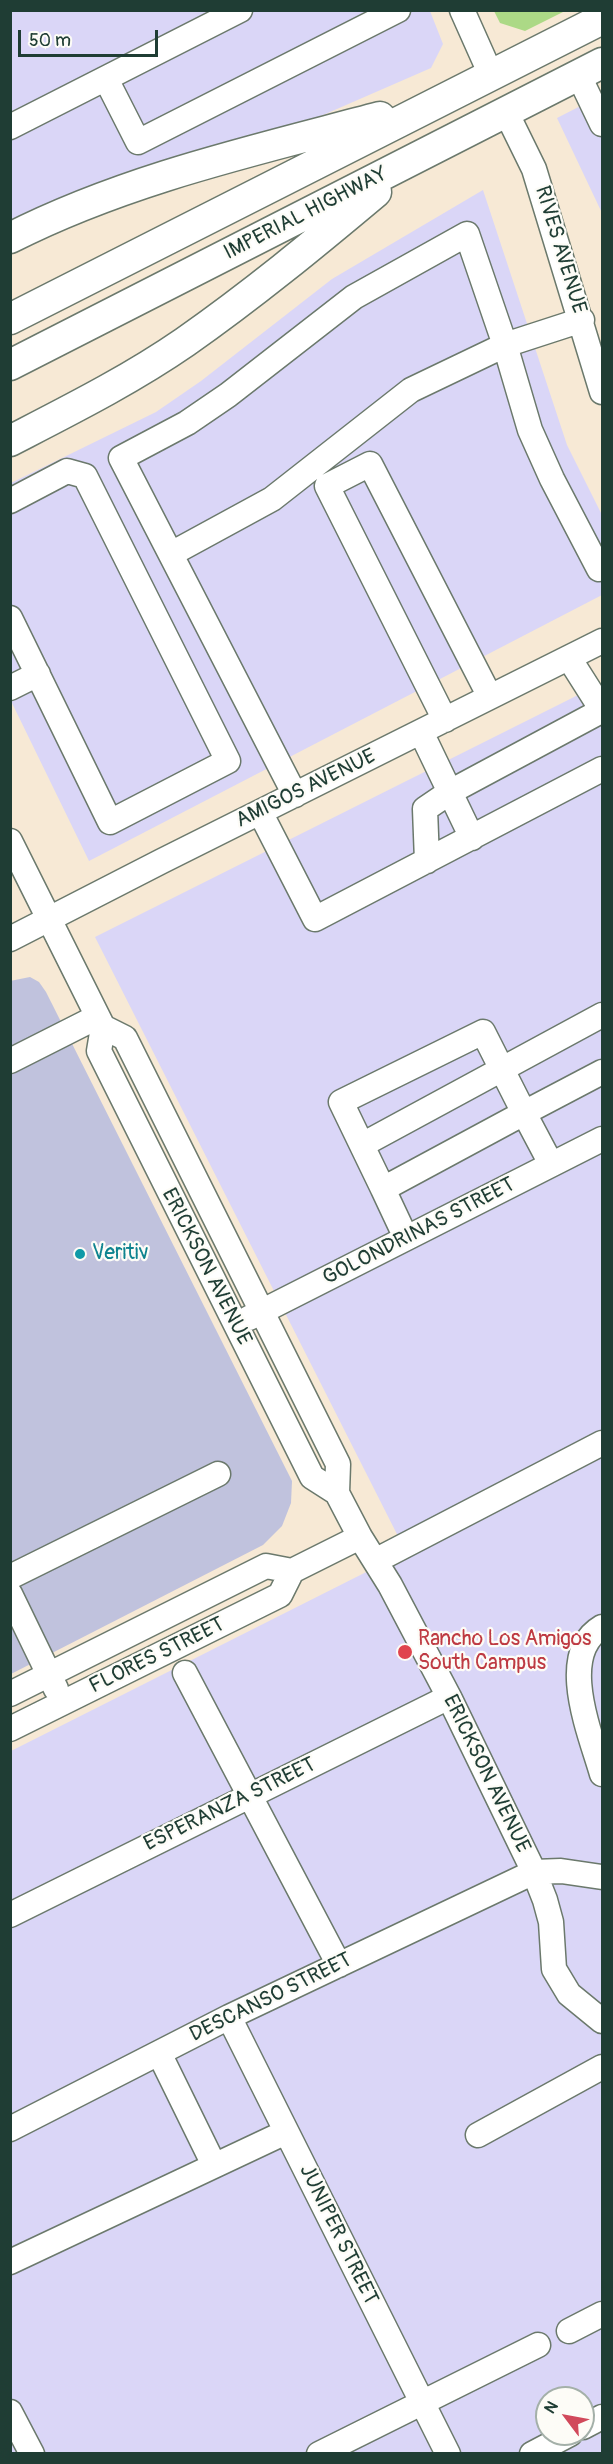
<!DOCTYPE html>
<style>
body{margin:0}
#map{position:relative;width:613px;height:2464px;overflow:hidden;background:#f7e9d5;font-family:Pangolin,sans-serif}
canvas{display:block}
.frame{position:absolute;inset:0;border:12px solid #1f3d34;pointer-events:none}
.north{position:absolute;left:535px;top:2386px;width:60px;height:60px;box-sizing:border-box;background:#fdfcf7;border:2px solid #a4b0a9;border-radius:50%;rotate:302deg;font-size:16px;font-weight:700;line-height:24px;text-align:center;color:#1f3d34}
.north::after{content:'';display:block;margin:auto;width:21px;height:27px;background:#d1495b;clip-path:polygon(50% 0,100% 100%,50% 72%,0 100%)}
.scale{position:absolute;left:18px;top:30px;width:140px;height:27px;box-sizing:border-box;border:3px solid #1f3d34;border-top:0;padding-left:8px;font-size:18px;line-height:21px;white-space:nowrap;color:#1f3d34;-webkit-text-stroke:4px #fdfcf7;paint-order:stroke}
</style>
<div id="map">
<canvas width="613" height="2464"></canvas>
<div class="frame"></div>
<div class="north">N</div>
<div class="scale">50 m</div>
</div>
<script>
const ctx = document.querySelector('canvas').getContext('2d');
ctx.lineJoin = 'round';
function fill(path, color) {
  ctx.fillStyle = color;
  ctx.fill(path, 'evenodd');
}
function strokePath(path, color, width, dash) {
  ctx.strokeStyle = color;
  ctx.lineWidth = width;
  ctx.lineCap = dash ? 'butt' : 'round';
  ctx.setLineDash(dash || []);
  ctx.stroke(path);
}
function drawText(font, color, halo, rows, align = 'center') {
  ctx.font = font + ' Pangolin,sans-serif';
  ctx.lineWidth = 4.5;
  ctx.setLineDash([]);
  ctx.textBaseline = 'middle';
  ctx.strokeStyle = halo;
  ctx.fillStyle = color;
  for (const [text, x, y, turn = 0] of rows) {
    ctx.save();
    ctx.translate(x, y);
    ctx.rotate((+turn || 0) * Math.PI / 180);
    ctx.textAlign = isNaN(turn) ? turn : align;
    if (halo) ctx.strokeText(text, 0, 0);
    ctx.fillText(text, 0, 0);
    ctx.restore();
  }
}
fill(new Path2D(`
 M11 11H430L443 44 431 68 291 129 79 191 11 223Z
 M602 95V213L557 118Z
 M483 190 567 445 602 515V595L89 861 11 701V483L156 412 201 381 332 279Z
 M602 683V2453L11 2454V1751L406 1552 95 937ZM547 2398H583V2434H547Z`), '#dad6f7');
fill(new Path2D(`
 M30 977 39 982 46 992 292 1481 291 1503 282 1526 263 1545 11 1674 10 981Z`), '#c0c2dd');
fill(new Path2D(`
 M494 11H565L525 31 500 23Z`), '#acd986');
const minor = new Path2D(`
 M462 10 491 75
 M579 76 602 124
 M106 79 138 142 398 10
 M506 112 534 169 602 392
 M10 127 240 10
 M10 501 67 471 85 476 228 761 110 822 10 618
 M171 554 272 499 411 390 505 345 530 430 552 479 599 569
 M569 658 602 710
 M10 688 38 674
 M445 720 327 486 370 464 490 697
 M421 732 472 838
 M295 795 121 458 187 423 228 395 354 297 467 234 505 345 582 320
 M260 812 315 919 602 769
 M10 841 103 1027 99 1051 312 1477 337 1493
 M427 861 425 809 450 792 601 711
 M10 939 162 861 602 641
 M103 1027 125 1038 338 1464 337 1493 360 1537 390 1585 449 1697 534 1872 545 1900 551 1922 554 1969 569 1994 602 2021
 M10 1061 97 1017
 M362 1145 602 1015
 M383 1189 341 1102 483 1032 524 1113 602 1072
 M406 1238 383 1189 524 1113 551 1164
 M249 1318 602 1139
 M375 1561 602 1443
 M10 1577 218 1474
 M10 1594 56 1689
 M602 1627C556 1654 591 1735 602 1774
 M185 1673 339 1965
 M10 1694 266 1566 292 1571
 M10 1729 280 1595 292 1571 360 1537
 M10 1915 449 1697
 M229 2017 448 2454
 M159 2053 214 2165
 M10 2129 229 2017 534 1872 561 1871 602 1877
 M478 2135 602 2067
 M10 2262 286 2132
 M569 2331 602 2314
 M10 2412 32 2454
 M583 2427 602 2417
 M319 2454 538 2345
 M532 2454 570 2434`);
const major = new Path2D(`
 M10 238C126 179 256 150 380 117
 M10 319 602 19
 M10 365 602 63
 M10 441C70 410 130 380 185 342 252 295 314 244 376 192`);
strokePath(minor, '#6b796c', 27);
strokePath(major, '#6b796c', 33);
strokePath(minor, '#fff', 24);
strokePath(major, '#fff', 30);
for (const [x, y, r, color] of [
 [80,1254,6,"#0f9aa8"],
 [405,1652,8,"#e0444e"]
]) {
  const dot = new Path2D();
  dot.arc(x, y, r, 0, 2 * Math.PI);
  ctx.fillStyle = color;
  ctx.fill(dot);
  strokePath(dot, '#fdfcf7', 2);
}
drawText('21px', '#1f3d34', '#fdfcf7', [
 ["IMPERIAL HIGHWAY",306,214,-27],
 ["RIVES AVENUE",560,250,73],
 ["AMIGOS AVENUE",306,789,-26],
 ["GOLONDRINAS STREET",419,1232,-27],
 ["ERICKSON AVENUE",206,1267,63],
 ["FLORES STREET",157,1656,-26],
 ["ERICKSON AVENUE",486,1774,64],
 ["ESPERANZA STREET",230,1805,-26],
 ["DESCANSO STREET",271,1998,-26],
 ["JUNIPER STREET",338,2235,64]
]);
drawText('21px', '#0d838f', '#fdfcf7', [
 ["Veritiv",92,1254]
], 'left');
drawText('21px', '#be3a42', '#fdfcf7', [
 ["Rancho Los Amigos",418,1640],
 ["South Campus",418,1664]
], 'left');
</script>
